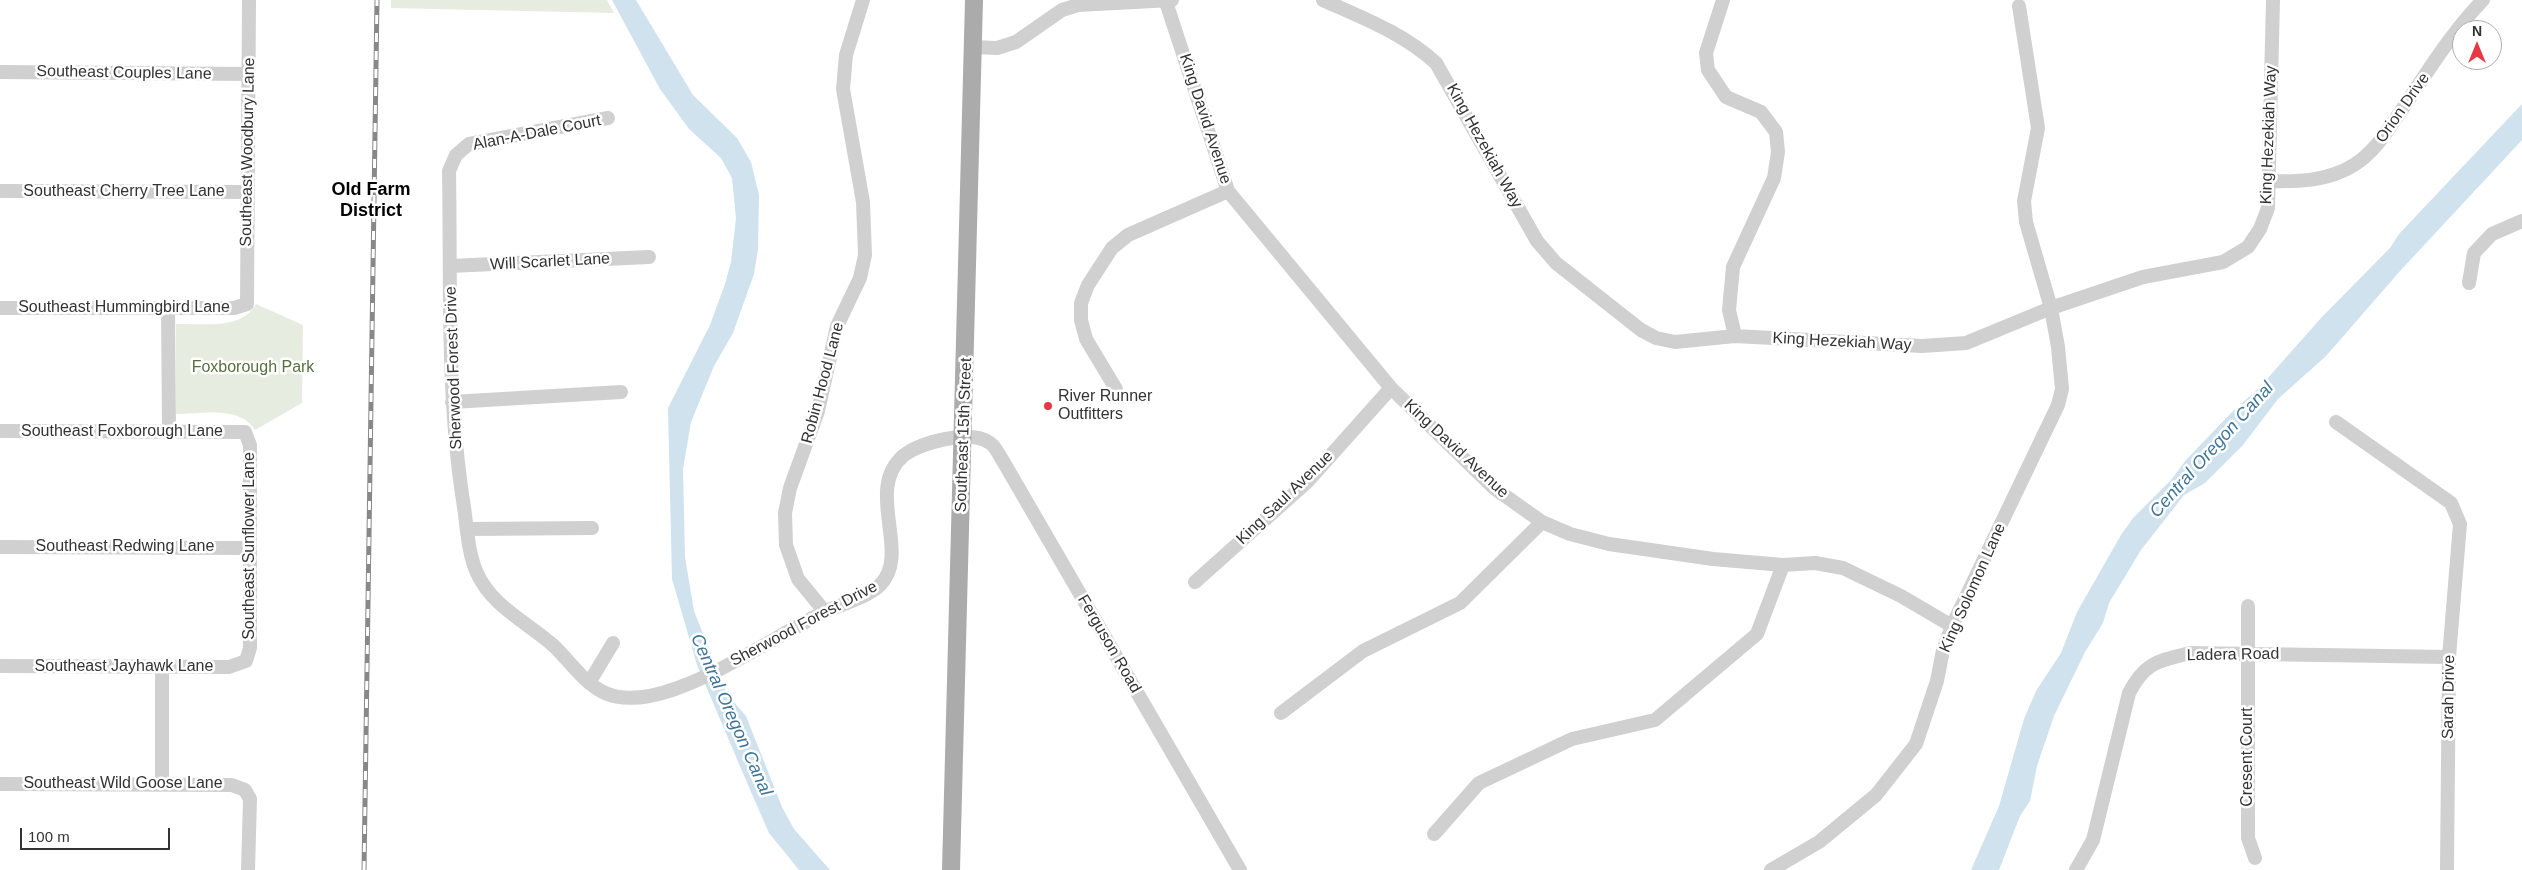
<!DOCTYPE html>
<style>
body{margin:0}
#map{position:relative;width:2522px;height:870px;overflow:hidden;background:#fff;font-family:Arial,sans-serif}
canvas{display:block}
.north{position:absolute;left:2452px;top:20px;width:50px;height:50px;box-sizing:border-box;background:#fff;border:1px solid #adadad;border-radius:50%;rotate:0deg;font-size:14px;font-weight:700;line-height:20px;text-align:center;color:#333}
.north::after{content:'';display:block;margin:auto;width:18px;height:22px;background:#e63946;clip-path:polygon(50% 0,100% 100%,50% 72%,0 100%)}
.scale{position:absolute;left:20px;top:828px;width:150px;height:22px;box-sizing:border-box;border:2px solid #333;border-top:0;padding-left:6px;font-size:15px;line-height:18px;white-space:nowrap;color:#333;-webkit-text-stroke:4px #fff;paint-order:stroke}
</style>
<div id="map">
<canvas width="2522" height="870"></canvas>
<div class="north">N</div>
<div class="scale">100 m</div>
</div>
<script>
const ctx = document.querySelector('canvas').getContext('2d');
ctx.lineJoin = 'round';
function fill(path, color) {
  ctx.fillStyle = color;
  ctx.fill(path, 'evenodd');
}
function strokePath(path, color, width, dash) {
  ctx.strokeStyle = color;
  ctx.lineWidth = width;
  ctx.lineCap = dash ? 'butt' : 'round';
  ctx.setLineDash(dash || []);
  ctx.stroke(path);
}
function drawText(font, color, halo, rows, align = 'center') {
  ctx.font = font + ' Arial,sans-serif';
  ctx.lineWidth = 5;
  ctx.setLineDash([]);
  ctx.textBaseline = 'middle';
  ctx.strokeStyle = halo;
  ctx.fillStyle = color;
  for (const [text, x, y, turn = 0] of rows) {
    ctx.save();
    ctx.translate(x, y);
    ctx.rotate((+turn || 0) * Math.PI / 180);
    ctx.textAlign = isNaN(turn) ? turn : align;
    if (halo) ctx.strokeText(text, 0, 0);
    ctx.fillText(text, 0, 0);
    ctx.restore();
  }
}
fill(new Path2D(`
 M391 0H607L614 13 391 8Z
 M256 304 303 325 302 403 255 430C240 405 202 414 176 414V324C202 323 241 331 256 304Z`), '#e6ecdf');
fill(new Path2D(`
 M612 0H636L693 95 737 138 751 162 759 195 758 249 754 274 733 333 714 366 691 422 683 469 685 557 694 611 727 694 746 716 782 807 794 829 830 870H799L769 833 748 785 697 665 672 579 668 408 710 325 725 284 731 262 736 218 732 178 721 158 689 129 660 89Z
 M2522 104V140L2400 271 2326 356 2278 399 2243 445 2205 483 2184 495 2141 550 2109 603 2103 623 2085 652 2054 716 2037 766 2030 801 2020 816 1999 870H1971L1999 806 2024 719 2036 691 2061 653 2077 612 2121 535 2133 518 2171 480 2186 460 2231 413 2259 388 2321 318 2390 248 2399 234Z`), '#cfe2ee');
strokePath(new Path2D(`
 M1323 0C1363 18 1403 33 1436 63L1537 241 1556 263 1641 330 1656 338 1675 342 1735 336 1922 346 1966 343 2051 308 2143 277 2223 262 2248 247 2260 229 2268 208 2273 0
 M1723 0 1706 53 1708 70 1726 97 1761 112 1776 132 1778 152 1774 178 1733 267 1729 310 1735 336
 M1166 2 1228 191 1391 388 1494 488 1542 522 1570 534 1609 544 1713 559 1783 565 1815 563 1843 568 1901 596 1952 626
 M973 47 997 48 1016 42 1062 10 1078 5 1172 0
 M0 72 249 74
 M608 118 469 144 456 155 449 171C451 283 446 396 464 507 467 528 468 553 477 573 492 607 529 623 555 647 571 663 585 684 605 693 643 710 705 678 739 659 767 644 795 627 824 612 841 604 866 598 880 585 912 554 864 490 903 456 921 442 970 429 990 443 996 447 999 455 1003 461L1240 870
 M2269 181C2299 182 2328 181 2354 165 2376 151 2389 128 2403 108 2428 71 2452 32 2483 0
 M0 191 248 192
 M450 266 649 257
 M2469 283 2474 253 2492 234 2522 221
 M0 308H234L247 304 249 0
 M168 308 169 432
 M1116 389 1086 339 1081 320V303L1088 285 1112 248 1128 235 1228 191
 M452 402 621 392
 M2336 422 2451 503 2460 524 2449 657 2447 870
 M0 431 245 432 250 445V648L246 661 229 667 0 666
 M468 529 592 528
 M0 547 250 548
 M1195 582 1307 482 1391 388
 M2248 606V838L2255 858
 M825 612 798 579 786 545 785 513 790 488 818 411 837 326 860 278 865 255 863 202 843 89 846 55 863 0
 M162 667V784
 M589 683 613 643
 M1281 713 1363 651 1460 603 1542 522
 M0 784 232 785 245 790 250 799 248 870
 M1434 834 1479 783 1572 739 1655 720 1757 634 1783 565
 M1771 870 1819 842 1876 795 1916 744 1937 681 1943 650 1952 626 2058 405 2062 389 2058 347 2051 308 2026 222 2024 201 2038 128 2019 6
 M2076 870 2093 840 2129 693C2145 662 2158 661 2190 653L2449 657`), '#d0d0d0', 14);
strokePath(new Path2D(`
 M951 870 974 0`), '#ababab', 18);
const rail = new Path2D(`
 M364 870 377 0`);
strokePath(rail, '#888', 5);
strokePath(rail, '#fff', 3, [9]);
for (const [x, y, r, color] of [
 [1048,406,5,"#e63946"]
]) {
  const dot = new Path2D();
  dot.arc(x, y, r, 0, 2 * Math.PI);
  ctx.fillStyle = color;
  ctx.fill(dot);
  strokePath(dot, '#fff', 2);
}
drawText('16px', '#333', '#fff', [
 ["Southeast Couples Lane",124,73,1],
 ["Orion Drive",2403,108,-55],
 ["King David Avenue",1205,119,72],
 ["Alan-A-Dale Court",537,133,-11],
 ["King Hezekiah Way",2269,135,-88],
 ["King Hezekiah Way",1484,146,61],
 ["Southeast Woodbury Lane",248,152,-89],
 ["Southeast Cherry Tree Lane",124,192],
 ["Will Scarlet Lane",550,262,-3],
 ["Southeast Hummingbird Lane",124,308],
 ["King Hezekiah Way",1842,342,3],
 ["Sherwood Forest Drive",454,368,-92],
 ["Robin Hood Lane",823,383,-75],
 ["Southeast Foxborough Lane",122,432],
 ["Southeast 15th Street",964,435,-88],
 ["King David Avenue",1456,449,43],
 ["King Saul Avenue",1285,498,-44],
 ["Southeast Sunflower Lane",250,546,-90],
 ["Southeast Redwing Lane",125,547],
 ["King Solomon Lane",1973,588,-66],
 ["Sherwood Forest Drive",804,624,-28],
 ["Ferguson Road",1109,644,60],
 ["Ladera Road",2233,655,-1],
 ["Southeast Jayhawk Lane",124,667],
 ["Sarah Drive",2449,697,-89],
 ["Cresent Court",2248,757,-90],
 ["Southeast Wild Goose Lane",123,784]
]);
drawText('16px', '#56703f', '#fff', [
 ["Foxborough Park",253,368]
]);
drawText('16px', '#333', '#fff', [
 ["River Runner",1058,397],
 ["Outfitters",1058,415]
], 'left');
drawText('bold 18px', '#000', '#fff', [
 ["Old Farm",371,190],
 ["District",371,211]
]);
drawText('italic 18px', '#3f7597', '#fff', [
 ["Central Oregon Canal",2212,450,-48],
 ["Central Oregon Canal",731,715,66]
]);
</script>
